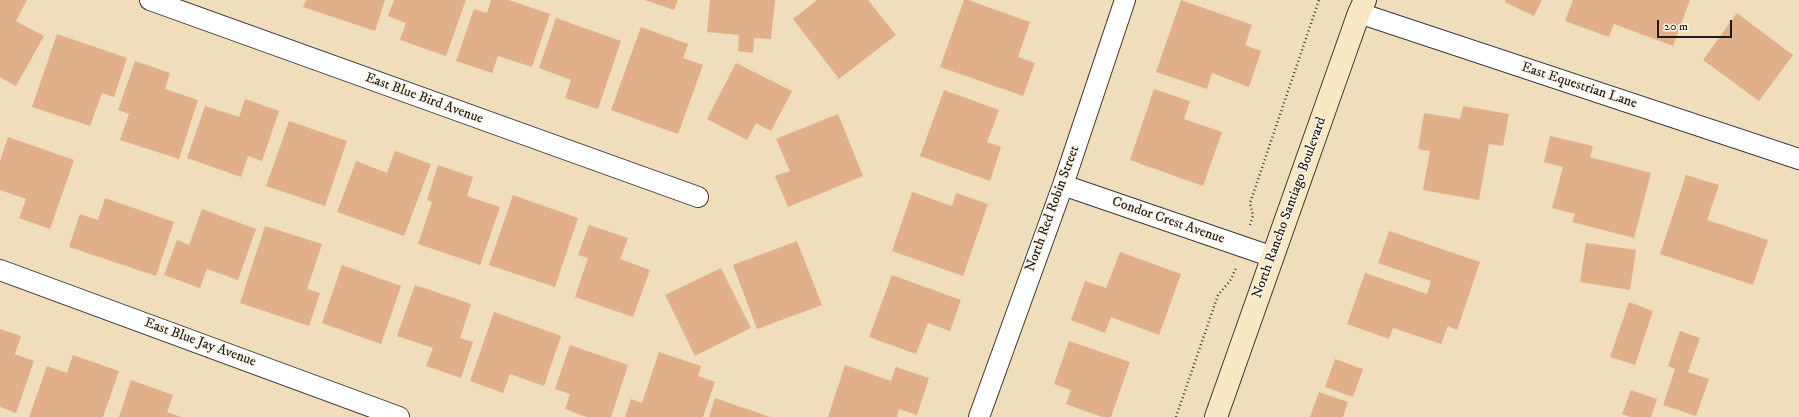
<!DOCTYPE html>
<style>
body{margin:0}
#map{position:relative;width:1799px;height:417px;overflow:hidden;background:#efddbb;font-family:"IM FELL DW Pica",serif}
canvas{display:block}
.scale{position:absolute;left:1657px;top:20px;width:75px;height:18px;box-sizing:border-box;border:2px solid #1c1c1c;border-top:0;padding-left:5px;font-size:12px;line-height:14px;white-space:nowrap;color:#1c1c1c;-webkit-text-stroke:3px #fcf5e5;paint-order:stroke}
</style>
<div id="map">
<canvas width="1799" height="417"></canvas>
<div class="scale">20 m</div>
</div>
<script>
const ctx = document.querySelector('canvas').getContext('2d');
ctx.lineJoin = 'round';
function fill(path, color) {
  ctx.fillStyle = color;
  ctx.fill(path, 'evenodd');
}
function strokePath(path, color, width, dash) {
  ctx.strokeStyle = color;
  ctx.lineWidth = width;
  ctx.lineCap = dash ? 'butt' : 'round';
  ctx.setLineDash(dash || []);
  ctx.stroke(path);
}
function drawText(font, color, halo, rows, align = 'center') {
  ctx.font = font + ' "IM FELL DW Pica",serif';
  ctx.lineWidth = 3;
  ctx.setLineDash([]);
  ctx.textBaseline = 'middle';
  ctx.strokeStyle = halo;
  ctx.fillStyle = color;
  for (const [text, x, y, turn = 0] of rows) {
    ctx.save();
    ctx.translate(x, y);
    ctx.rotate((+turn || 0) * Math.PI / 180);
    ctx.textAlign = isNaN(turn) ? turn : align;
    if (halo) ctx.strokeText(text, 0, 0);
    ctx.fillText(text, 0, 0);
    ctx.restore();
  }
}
fill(new Path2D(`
 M0 0H27L16 21 44 36 16 86 0 77Z
 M306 0H385L375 31 303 7Z
 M394 0H466L446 56 400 40 406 23 388 16Z
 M491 0H509L550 14 532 67 498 56 492 73 456 61 474 9 487 13Z
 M645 0H678L674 10Z
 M710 0H775L771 39 754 38 753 53 738 51 739 35 707 32Z
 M817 0H868L896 35 839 79 793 19Z
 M964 0H968L1030 22 1018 57 1035 63 1023 96 940 67Z
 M1181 0 1252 25 1245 45 1261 51 1249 87 1212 73 1207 89 1156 72Z
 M1506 0H1542L1534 16 1505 2Z
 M1573 0H1690L1673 46 1614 24 1609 37 1565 21Z
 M1737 13 1793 55 1759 101 1703 60Z
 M556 18 621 41 598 109 565 98 571 80 539 68Z
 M641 27 688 44 683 58 703 65 678 134 611 110Z
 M57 34 127 58 114 97 102 93 90 126 32 107Z
 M135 61 170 73 165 89 198 100 179 159 120 140 129 114 118 110Z
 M736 63 792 91 771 131 756 123 747 140 707 119Z
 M1154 89 1190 101 1184 119 1222 132 1203 186 1130 160Z
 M944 90 999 110 987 142 1001 147 990 181 920 156Z
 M245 99 279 111 262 161 248 156 241 177 187 158 205 106 239 117Z
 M1463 106 1509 114 1503 146 1489 144 1479 200 1423 190 1430 151 1418 149 1424 113 1460 119Z
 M838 114 863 176 788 207 775 176 790 171 776 139Z
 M289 121 347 141 325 206 266 186Z
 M1550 136 1593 146 1590 157 1651 173 1634 238 1572 222 1575 214 1552 208 1563 167 1544 162Z
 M8 137 74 160 50 229 19 218 26 199 0 190V161Z
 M395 151 431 164 404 236 337 212 356 161 387 173Z
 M438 165 473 177 467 196 500 207 480 265 418 244 432 202 427 200Z
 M1686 175 1719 185 1707 220 1768 240 1753 285 1660 254Z
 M912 192 952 206 956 193 988 204 963 276 892 251Z
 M513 195 578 218 555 287 489 265Z
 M105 198 174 222 156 276 69 247 80 214 98 220Z
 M202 209 256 229 238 280 207 269 200 288 164 275 177 240 189 245Z
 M589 225 628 238 620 259 650 270 633 317 575 297 588 258 578 255Z
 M265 226 322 244 307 289 320 293 309 326 240 303Z
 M1389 231 1480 262 1457 330 1448 326 1441 344 1393 328 1389 339 1347 324 1365 273 1427 294 1431 281 1378 263Z
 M797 241 822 305 757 329 733 265Z
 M1586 243 1636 250 1630 290 1580 282Z
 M1120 252 1181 274 1159 335 1111 317 1105 333 1071 320 1085 281 1106 288Z
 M342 265 401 286 381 344 322 323Z
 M721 268 751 328 695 356 665 295Z
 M892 275 961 300 950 331 928 323 916 354 869 337Z
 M415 285 471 304 460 338 473 342 461 378 426 366 433 348 397 336Z
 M1629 302 1653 311 1635 365 1610 357Z
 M494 312 561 336 544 386 510 374 503 393 470 381Z
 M0 329 21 336 15 354 34 361 16 413 0 407Z
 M1680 331 1700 338 1688 372 1709 379 1696 416 1663 405 1675 369 1668 366Z
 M1069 341 1130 362 1111 417H1102L1066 404 1071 390 1054 384Z
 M570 345 628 365 611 417H587L565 409 570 394 555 389Z
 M659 352 701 366 698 376 715 382 703 417H625L631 399 642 403Z
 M73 355 119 371 103 417H29L47 366 67 373Z
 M1335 359 1363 369 1353 397 1325 387Z
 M845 365 891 381 896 367 929 378 917 415 899 409 897 417H828Z
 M131 380 173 395 167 412 181 417H119Z
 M1631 390 1657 399 1651 417H1630L1622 414Z
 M1319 392 1348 402 1343 417H1310Z
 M715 398 770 417H709Z`), '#e1b088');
const street = new Path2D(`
 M150 0 698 197
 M1359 13 1799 159
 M1063 185 1273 257
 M0 270 399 417
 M979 417 1063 185 1125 0`);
const secondary = new Path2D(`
 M1216 417 1359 13 1365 0`);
strokePath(street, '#3c3934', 22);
strokePath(secondary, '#3c3934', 24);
strokePath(new Path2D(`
 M1250 225 1253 216 1250 203 1319 0
 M1176 417 1218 295 1230 281 1236 268`), '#3c3934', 2.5, [1, 3]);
strokePath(street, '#fff', 20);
strokePath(secondary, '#fae7c3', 22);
drawText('14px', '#1c1c1c', '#fcf5e5', [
 ["East Equestrian Lane",1579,86,18],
 ["East Blue Bird Avenue",424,99,20],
 ["North Rancho Santiago Boulevard",1290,208,-70],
 ["North Red Robin Street",1053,209,-70],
 ["Condor Crest Avenue",1168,221,19],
 ["East Blue Jay Avenue",200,343,20]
]);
</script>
